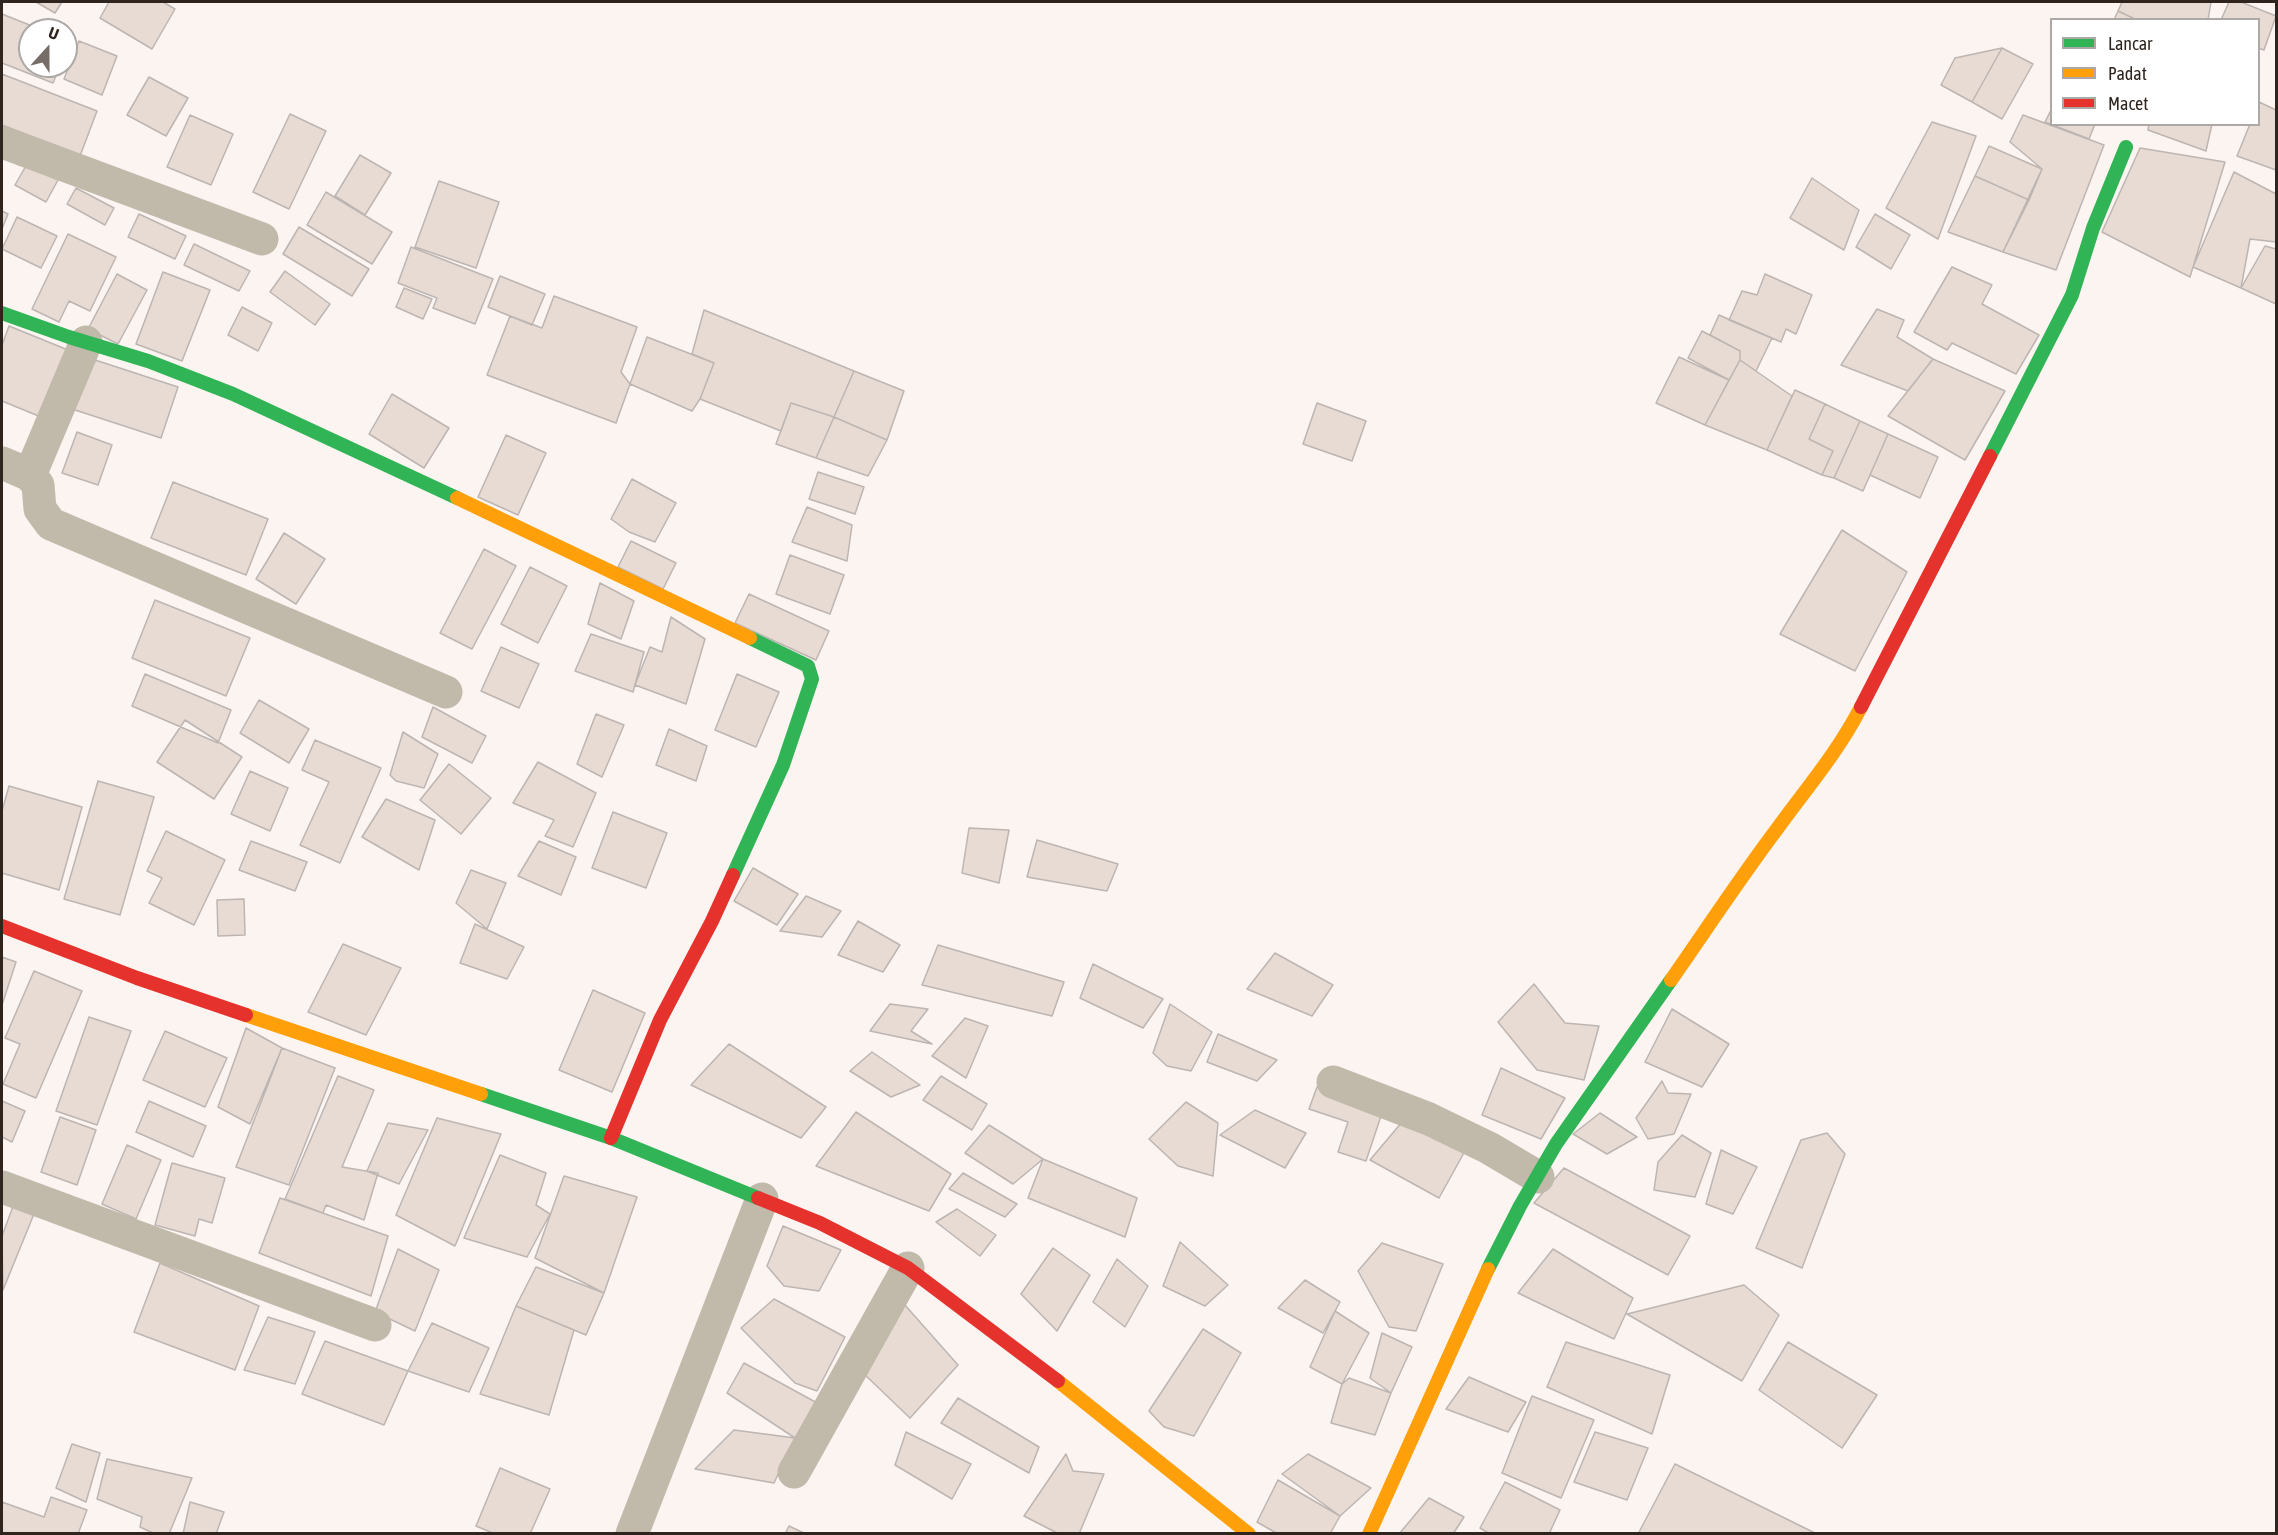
<!DOCTYPE html>
<style>
body{margin:0}
#map{position:relative;width:2278px;height:1535px;overflow:hidden;background:#fbf4f1;font-family:"Asap Condensed",sans-serif}
canvas{display:block}
.frame{position:absolute;inset:0;border:3px solid #2f251e;pointer-events:none}
.legend{position:absolute;left:2050px;top:18px;width:210px;height:108px;box-sizing:border-box;background:#fff;border:2px solid #aca8a5;margin:0;padding:8px 10px;list-style:none;font-size:18px;color:#2f251e}
.legend li{display:flex;align-items:center;gap:12px;height:30px}
.legend b{width:30px;border:2px solid #aca8a5}
.north{position:absolute;left:18px;top:18px;width:60px;height:60px;box-sizing:border-box;background:#fff;border:2px solid #aca8a5;border-radius:50%;rotate:21deg;font-size:16px;font-weight:700;line-height:24px;text-align:center;color:#2f251e}
.north::after{content:'';display:block;margin:auto;width:21px;height:27px;background:#766d68;clip-path:polygon(50% 0,100% 100%,50% 72%,0 100%)}
</style>
<div id="map">
<canvas width="2278" height="1535"></canvas>
<div class="frame"></div>
<ul class="legend">
<li><b style="height:8px;background:#30b455"></b>Lancar</li>
<li><b style="height:8px;background:#ff9f0a"></b>Padat</li>
<li><b style="height:8px;background:#e5322d"></b>Macet</li>
</ul>
<div class="north">U</div>
</div>
<script>
const ctx = document.querySelector('canvas').getContext('2d');
ctx.lineJoin = 'round';
function fill(path, color) {
  ctx.fillStyle = color;
  ctx.fill(path, 'evenodd');
}
function strokePath(path, color, width, dash) {
  ctx.strokeStyle = color;
  ctx.lineWidth = width;
  ctx.lineCap = dash ? 'butt' : 'round';
  ctx.setLineDash(dash || []);
  ctx.stroke(path);
}
const building = new Path2D(`
 M36 2H62L55 13Z
 M109 2H163L175 9 152 49 100 18Z
 M2122 2H2211L2208 20H2137L2118 11Z
 M2229 2H2241L2276 16 2264 50 2258 48V20H2221Z
 M2118 11 2137 20H2114Z
 M2 14 42 30H30V66H60L53 83 2 63Z
 M79 41 117 56 102 95 64 79Z
 M2002 48 2033 64 2002 119 1972 102Z
 M2002 48 1972 102 1941 85 1955 58Z
 M2 74 97 111 80 156 2 125Z
 M149 77 188 98 166 136 127 115Z
 M2259 102 2276 110V170L2237 156 2250 124H2258Z
 M2052 108V124H2095L2089 139 2045 122Z
 M290 114 326 131 289 209 253 192Z
 M190 115 233 134 211 185 167 167Z
 M2023 115 2104 145 2056 270 2003 252 2042 169 2010 142Z
 M1932 122 1976 136 1938 239 1886 208Z
 M2149 124H2212L2206 151 2148 130Z
 M1989 146 2042 169 2029 200 1975 176Z
 M2140 148 2225 162 2190 277 2102 232Z
 M360 155 391 173 365 215 335 196Z
 M27 164 58 180 46 202 15 185Z
 M2234 172 2276 194V242L2250 239 2241 288 2193 267Z
 M1975 176 2029 200 2003 252 1948 232Z
 M1812 178 1859 210 1844 250 1790 218Z
 M439 181 499 202 476 268 415 247Z
 M76 188 114 208 105 225 67 204Z
 M326 192 392 232 372 264 307 225Z
 M2 211 8 214 2 229Z
 M139 214 186 236 175 259 128 237Z
 M1875 214 1910 235 1891 269 1856 247Z
 M17 217 57 236 41 268 2 249Z
 M299 227 369 269 352 296 283 254Z
 M68 234 116 257 90 311 69 301 59 322 32 309Z
 M194 244 250 271 239 291 184 265Z
 M2265 246 2276 249V304L2241 288Z
 M411 247 493 279 475 324 433 308 437 298 398 283Z
 M1952 267 1992 285 1982 304 2039 335 2016 374 1952 343 1947 350 1914 332Z
 M285 271 330 304 315 325 270 292Z
 M163 272 210 290 182 361 136 344Z
 M117 274 147 290 118 344 88 329Z
 M1765 274 1812 295 1796 334 1786 329 1781 342 1729 320 1742 291 1757 295Z
 M500 276 545 294 532 325 488 307Z
 M404 288 432 299 423 319 396 307Z
 M554 296 637 327 621 372 630 384 616 423 487 375 510 316 542 328Z
 M242 307 272 323 258 351 228 335Z
 M1877 309 1904 320 1897 337 1933 359 1908 391 1841 365Z
 M704 310 854 371 834 417 791 403 781 431 700 399 714 363 692 354Z
 M1719 315 1772 338 1756 371 1740 360V351L1710 335Z
 M9 326 68 350 41 417 2 401V345Z
 M1702 331 1740 351V360L1729 380 1688 358Z
 M647 337 714 363 700 399 692 411 630 384Z
 M1679 357 1729 380 1705 425 1656 403Z
 M89 358 178 387 161 438 72 409Z
 M1933 359 2005 391 1965 460 1888 416Z
 M1740 360 1792 396 1767 450 1705 425Z
 M854 371 904 391 887 440 834 417Z
 M1795 390 1825 404 1809 439 1833 451 1822 475 1767 450Z
 M392 394 449 428 424 468 369 434Z
 M791 403 834 417 816 458 776 444Z
 M1317 403 1366 421 1352 461 1303 444Z
 M1825 404 1860 421 1834 478 1822 475 1833 451 1809 439Z
 M834 417 887 440 868 476 816 458Z
 M1860 421 1888 434 1863 491 1834 478Z
 M77 432 112 445 98 485 62 473Z
 M1888 434 1938 457 1920 498 1870 475Z
 M506 435 546 453 518 515 478 497Z
 M818 472 864 487 855 514 809 499Z
 M632 479 676 503 655 542 629 532 611 519Z
 M173 482 268 519 246 575 151 538Z
 M807 507 852 525 847 561 792 542Z
 M1842 530 1907 572 1855 671 1780 634Z
 M284 533 325 559 296 604 256 579Z
 M631 541 676 563 663 589 618 567Z
 M484 549 516 566 472 649 440 633Z
 M790 555 844 575 830 614 776 594Z
 M530 567 567 586 538 643 501 624Z
 M600 583 634 601 621 639 588 624Z
 M749 594 829 631 816 660 735 623Z
 M155 600 250 638 226 696 132 658Z
 M671 617 705 639 686 704 635 685 650 647 662 652Z
 M591 634 644 652 633 692 575 671Z
 M501 647 539 664 519 708 481 691Z
 M145 674 231 710 218 743 132 706Z
 M737 674 779 692 756 747 715 730Z
 M259 700 309 729 289 763 240 733Z
 M433 707 486 736 472 763 422 737Z
 M596 714 624 725 602 777 577 764Z
 M185 720 242 757 214 799 157 762Z
 M669 729 707 746 696 781 656 765Z
 M403 732 438 754 424 788 396 781 390 775Z
 M315 740 381 768 340 863 300 845 329 782 302 770Z
 M538 762 596 793 573 847 545 836 554 820 513 803Z
 M449 764 491 798 461 834 420 800Z
 M250 771 288 788 270 831 231 814Z
 M98 781 154 797 120 915 64 899Z
 M9 786 82 807 59 890 2 873V811Z
 M386 799 435 820 419 870 362 837Z
 M613 812 667 833 646 888 592 868Z
 M969 828 1009 830 999 883 962 873Z
 M166 831 225 860 194 925 149 903 162 878 147 871Z
 M1037 840 1118 864 1107 891 1027 877Z
 M251 841 307 862 295 891 239 870Z
 M539 841 576 857 561 895 518 876Z
 M753 868 798 894 777 925 734 901Z
 M471 870 506 883 487 929 456 903Z
 M806 896 841 911 822 937 780 931Z
 M244 899 245 935 218 936 217 900Z
 M858 921 900 945 883 972 838 955Z
 M475 924 524 947 507 979 460 963Z
 M343 944 401 968 366 1035 308 1012Z
 M938 945 1064 982 1052 1016 922 985Z
 M1275 953 1333 985 1312 1016 1247 989Z
 M2 957 16 962 2 1005Z
 M1093 964 1163 999 1143 1028 1080 998Z
 M34 971 82 991 36 1098 3 1084 20 1044 5 1038Z
 M1534 984 1565 1023 1599 1026 1584 1080 1537 1070 1498 1022Z
 M593 990 645 1013 612 1092 559 1070Z
 M890 1004 928 1009 911 1031 932 1044 870 1031Z
 M1170 1004 1212 1032 1191 1071 1167 1066 1153 1053Z
 M1672 1009 1729 1044 1702 1087 1645 1062Z
 M89 1017 131 1031 97 1125 56 1111Z
 M965 1018 988 1026 966 1078 932 1056Z
 M246 1028 282 1048 250 1124 218 1107Z
 M165 1031 227 1058 205 1107 143 1080Z
 M1218 1034 1277 1060 1257 1081 1207 1062Z
 M729 1044 826 1107 801 1138 691 1085Z
 M282 1048 335 1068 289 1185 236 1167Z
 M872 1052 920 1085 891 1097 850 1071Z
 M1501 1068 1565 1098 1541 1139 1482 1115Z
 M338 1076 374 1090 342 1167 378 1173 364 1220 326 1205 323 1213 285 1199Z
 M941 1076 987 1104 972 1130 923 1100Z
 M1662 1081 1668 1093 1691 1094 1674 1134 1648 1139 1636 1118Z
 M1317 1087 1383 1110 1366 1161 1338 1152 1348 1122 1309 1109Z
 M2 1101 25 1111 12 1142 2 1137Z
 M149 1101 206 1126 193 1157 136 1132Z
 M1186 1102 1218 1123 1213 1176 1178 1166 1149 1139Z
 M1255 1110 1306 1133 1285 1168 1220 1135Z
 M856 1112 951 1174 929 1211 816 1166Z
 M1600 1113 1637 1137 1607 1154 1573 1134Z
 M1408 1115 1465 1151 1439 1198 1370 1160Z
 M60 1117 96 1130 77 1185 41 1172Z
 M437 1118 501 1134 455 1246 396 1215Z
 M388 1123 428 1130 399 1184 367 1171Z
 M989 1125 1043 1159 1013 1184 965 1153Z
 M1827 1133 1845 1154 1802 1268 1756 1248 1801 1140Z
 M1682 1135 1711 1153 1695 1197 1654 1190 1658 1162Z
 M127 1145 161 1160 136 1219 102 1204Z
 M1721 1150 1757 1167 1733 1214 1706 1204Z
 M500 1155 546 1173 536 1205 550 1214 527 1257 464 1238Z
 M1043 1159 1137 1198 1125 1237 1028 1198Z
 M172 1163 225 1178 212 1223 199 1219 195 1236 155 1225Z
 M1564 1168 1690 1236 1668 1275 1534 1203Z
 M963 1173 1017 1204 1005 1217 949 1189Z
 M564 1176 637 1197 604 1293 535 1258Z
 M280 1198 388 1236 371 1296 259 1253Z
 M15 1201 36 1209 3 1290 2 1236Z
 M957 1209 996 1235 980 1256 936 1222Z
 M783 1226 841 1250 819 1291 784 1286 767 1266Z
 M1180 1242 1228 1285 1205 1306 1163 1286Z
 M1382 1243 1443 1264 1416 1331 1389 1327 1358 1271Z
 M1053 1248 1090 1275 1057 1331 1021 1294Z
 M398 1249 439 1270 415 1331 375 1312Z
 M1553 1249 1633 1298 1614 1339 1518 1293Z
 M1117 1259 1148 1286 1125 1327 1093 1302Z
 M160 1263 259 1306 235 1370 134 1332Z
 M536 1267 604 1293 586 1335 516 1306Z
 M1305 1280 1340 1302 1323 1333 1278 1308Z
 M1744 1285 1779 1315 1742 1381 1627 1314Z
 M774 1299 845 1337 817 1391 795 1383 741 1328Z
 M904 1304 958 1365 910 1418 863 1373Z
 M516 1306 574 1330 549 1415 480 1394Z
 M1335 1311 1369 1333 1342 1384 1310 1367Z
 M268 1317 315 1332 295 1384 244 1370Z
 M432 1323 489 1348 469 1392 408 1371Z
 M1203 1329 1241 1353 1194 1436 1164 1427 1149 1411Z
 M1382 1333 1412 1347 1391 1393 1370 1378Z
 M325 1341 408 1371 384 1425 302 1394Z
 M1566 1342 1670 1375 1652 1434 1547 1387Z
 M1788 1342 1877 1395 1842 1448 1759 1390Z
 M744 1363 819 1404 795 1438 727 1393Z
 M1469 1377 1526 1402 1508 1432 1446 1409Z
 M1349 1378 1391 1393 1375 1435 1331 1423 1342 1384Z
 M1532 1396 1594 1420 1561 1498 1502 1473Z
 M958 1398 1039 1447 1029 1473 941 1423Z
 M734 1430 795 1438 774 1483 695 1469Z
 M906 1432 971 1464 952 1499 895 1465Z
 M1595 1432 1648 1448 1627 1500 1574 1482Z
 M72 1444 100 1453 86 1502 56 1488Z
 M1066 1454 1073 1471 1104 1474 1079 1534H1059L1024 1516Z
 M1308 1454 1371 1488 1340 1516 1282 1474Z
 M107 1459 192 1478 169 1534H155L140 1527 142 1517 97 1499Z
 M1675 1464 1817 1534H1638Z
 M500 1468 550 1489 530 1534H495L476 1526Z
 M1278 1480 1340 1516 1330 1534H1278L1257 1522Z
 M1505 1482 1560 1510 1549 1534H1490L1480 1528Z
 M51 1497 87 1510 78 1534H2V1502L44 1517Z
 M1429 1498 1464 1517 1453 1534H1399Z
 M190 1502 224 1512 216 1534H183Z
 M789 1526 806 1534H785Z`);
fill(building, '#e8dbd4');
strokePath(building, '#bdb5b1', 1.5);
strokePath(new Path2D(`
 M2 142 262 239
 M2 463 30 475 38 485 40 509 51 524 446 692
 M30 475 86 342
 M1333 1082 1429 1119 1489 1148 1538 1177
 M2 1187 375 1325
 M794 1472 908 1268
 M632 1534 762 1199`), '#c1b9aa', 33);
strokePath(new Path2D(`
 M2 313 69 337 148 361 233 394 457 498
 M1990 456 2072 295 2093 228 2126 147
 M733 875 783 765 812 679 808 666 750 638
 M481 1094 611 1138 758 1198
 M1488 1269 1520 1206 1556 1144 1671 980`), '#30b455', 14);
strokePath(new Path2D(`
 M457 498 750 638
 M1671 980C1706 930 1740 878 1777 829 1806 789 1838 752 1861 707
 M246 1015 481 1094
 M1058 1381 1249 1534
 M1369 1534 1488 1269`), '#ff9f0a', 14);
strokePath(new Path2D(`
 M1861 707 1990 456
 M2 926 137 978 246 1015
 M611 1138 660 1020 712 921 733 875
 M758 1198 820 1223 908 1268 1058 1381`), '#e5322d', 14);
</script>
